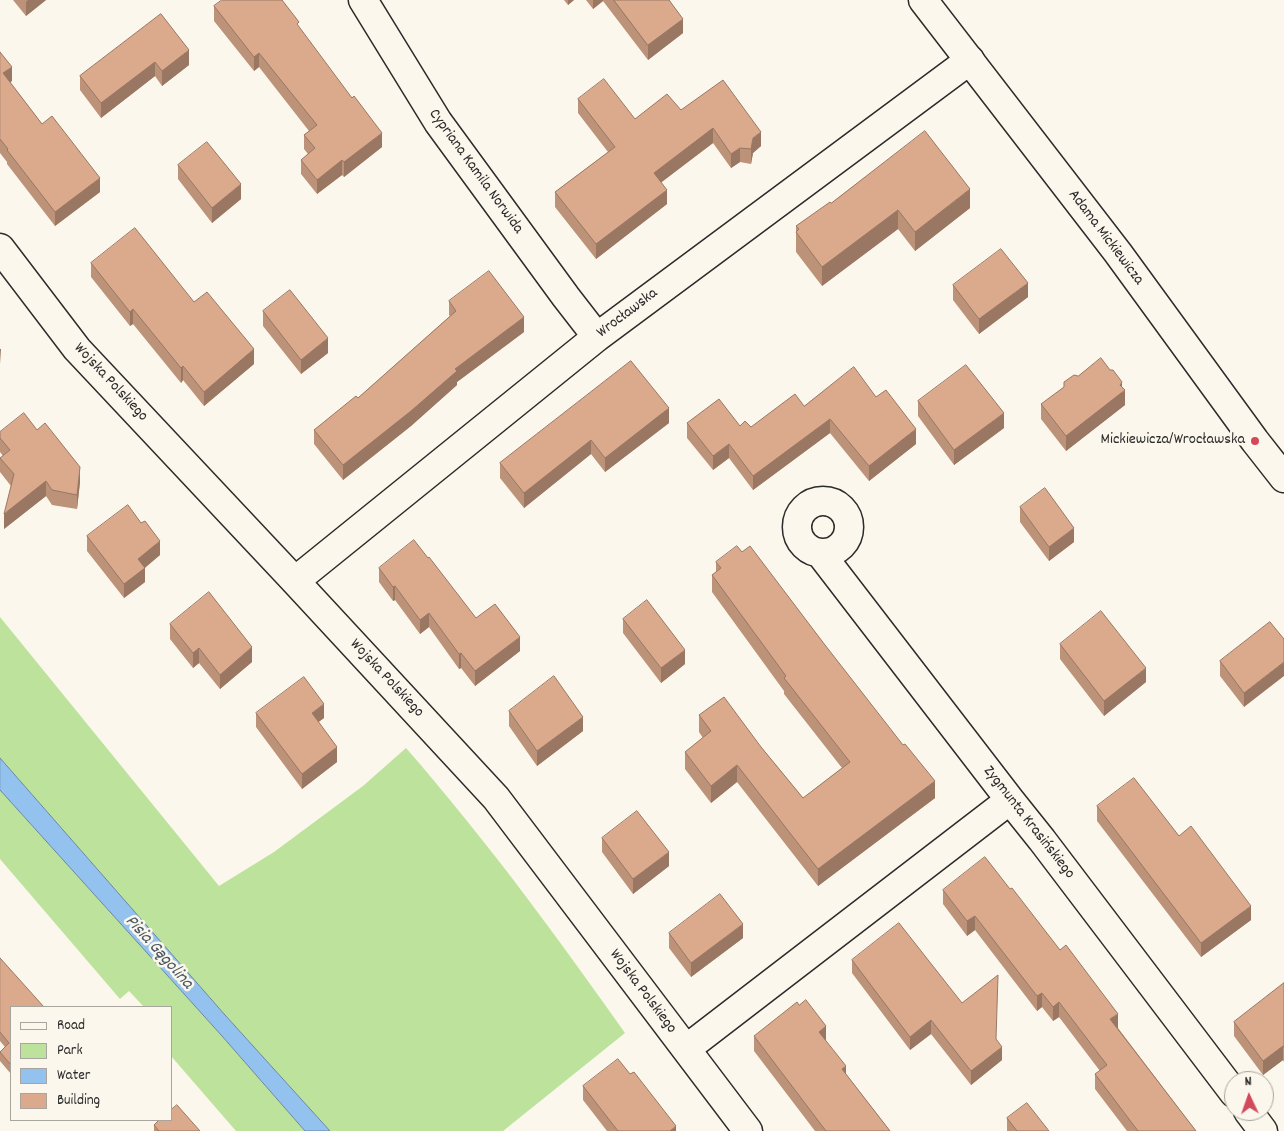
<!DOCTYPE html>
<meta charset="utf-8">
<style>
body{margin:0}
#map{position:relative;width:1284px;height:1131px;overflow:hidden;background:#fbf7ec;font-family:Dekko,sans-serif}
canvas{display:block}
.legend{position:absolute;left:10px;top:1006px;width:162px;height:115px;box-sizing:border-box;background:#fbf7ec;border:1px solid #a8a59f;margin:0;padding:6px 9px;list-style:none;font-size:15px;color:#2b2b2b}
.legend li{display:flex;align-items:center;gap:10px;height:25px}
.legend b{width:25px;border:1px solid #a8a59f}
.north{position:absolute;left:1224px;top:1071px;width:50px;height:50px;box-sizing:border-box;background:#fbf7ec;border:1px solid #a8a59f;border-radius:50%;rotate:357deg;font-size:14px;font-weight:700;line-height:20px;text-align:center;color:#2b2b2b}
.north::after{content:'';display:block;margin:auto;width:18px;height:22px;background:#d1495b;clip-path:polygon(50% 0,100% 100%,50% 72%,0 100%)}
</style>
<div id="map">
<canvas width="1284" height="1131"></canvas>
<ul class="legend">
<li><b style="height:6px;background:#fbf7ec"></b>Road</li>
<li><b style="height:14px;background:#bce29c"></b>Park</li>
<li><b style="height:14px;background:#94c2ee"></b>Water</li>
<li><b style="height:14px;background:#dbaa8d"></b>Building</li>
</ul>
<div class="north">N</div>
</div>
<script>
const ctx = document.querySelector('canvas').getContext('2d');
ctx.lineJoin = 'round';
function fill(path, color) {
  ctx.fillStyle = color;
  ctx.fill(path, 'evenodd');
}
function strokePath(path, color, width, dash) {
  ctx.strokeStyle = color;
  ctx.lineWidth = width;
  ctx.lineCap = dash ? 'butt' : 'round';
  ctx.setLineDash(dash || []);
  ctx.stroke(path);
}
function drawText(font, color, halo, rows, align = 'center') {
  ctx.font = font + ' Dekko,sans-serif';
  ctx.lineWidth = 5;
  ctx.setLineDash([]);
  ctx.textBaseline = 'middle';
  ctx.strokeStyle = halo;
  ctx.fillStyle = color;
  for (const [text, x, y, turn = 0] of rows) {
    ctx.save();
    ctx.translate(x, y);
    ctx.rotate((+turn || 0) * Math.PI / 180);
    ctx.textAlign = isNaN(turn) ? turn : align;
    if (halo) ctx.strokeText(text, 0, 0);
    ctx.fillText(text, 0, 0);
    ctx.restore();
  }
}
fill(new Path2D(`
 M0 617 219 886 274 852 363 786 406 748C427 772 447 796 467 821 523 890 574 961 625 1033L503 1131H330L225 1015 0 758Z
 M0 790 222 1036 305 1131H236L171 1056V1007H144L129 991 120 999 0 859Z`), '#bce29c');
const water = new Path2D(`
 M0 758 225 1015 330 1131H305L222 1036 0 790Z`);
fill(water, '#94c2ee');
strokePath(water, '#6a86a0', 1);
const minor = new Path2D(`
 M363 0 438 122 566 297 597 337
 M0 248 77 349 295 581 496 798 748 1131
 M797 527a26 26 0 1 1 52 0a26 26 0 1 1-52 0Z
 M820 553 1010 800 1042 840 1234 1093
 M295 581 597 337 970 60
 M686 1049 1010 800
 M1248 1111 1263 1131`);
const tertiary = new Path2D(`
 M923 0 1118 253 1255 441 1284 478`);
strokePath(minor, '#2b2b2b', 31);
strokePath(tertiary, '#2b2b2b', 31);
strokePath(minor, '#fbf7ec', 28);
strokePath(tertiary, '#fbf7ec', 28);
fill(new Path2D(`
 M13 0H46L26 16Z
 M564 0H574L568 5Z
 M586 0H669L683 33 648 60 603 1 593 9Z
 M214 6 299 28 382 147 344 177 342 175 317 194 301 174V160L308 154 304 149V135L309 131 259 67 254 71 214 21Z
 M161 14 189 65 162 86 155 76 101 118 80 90V76Z
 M0 52 12 81 10 82 42 124 100 192 55 226 7 164V162L0 153Z
 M578 99 635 119 681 110 761 146 753 153 751 164 740 162 731 168 713 143 661 182 667 204 596 259 555 207V192L608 152 578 113Z
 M178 165 241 199 212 223 178 179Z
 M831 203 970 208 915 251 898 229 822 286 796 252V226Z
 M91 263 194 302 254 364 204 406 183 380 181 383 133 324 130 326 91 277Z
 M953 285 1028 297 979 334 953 300Z
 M449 301 524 332 457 382V385L411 426 343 480 314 444V430L358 398 450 316 449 315Z
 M263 311 328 353 301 374 263 326Z
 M631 361 669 423 605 472 591 454 524 508 500 478V463Z
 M1122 387 1125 405 1066 451 1041 419V404Z
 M876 397 916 444 869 481 830 433 753 490 729 458 713 470 687 438V423L751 427 804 406Z
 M918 401 1004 428 954 465 918 416Z
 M37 430 80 482 77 509 52 505 46 496 4 529 11 486 0 472V458L3 456 0 452V432Z
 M1020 507 1074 542 1049 561 1020 522Z
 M141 523 160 555 145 568V582L124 598 87 551V536Z
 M716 562 935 798 818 886 737 782 711 803 685 769V752L703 738 699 732V715L761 747 803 798 842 768 784 694V691L712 592V575L716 572Z
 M379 568 476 618 520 651 475 686 461 668 459 669 429 627 420 634 395 600 393 601 379 582Z
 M623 619 685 664 661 683 623 633Z
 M1270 622 1244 707 1220 676V661Z
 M170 624 252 662 220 689 199 663 193 668 170 639Z
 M1060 644 1146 682 1104 716 1060 659Z
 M509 711 583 731 537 766 509 726Z
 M256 713 324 718 318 722 337 762 302 789 256 727Z
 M1097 806 1179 836 1251 920 1201 957 1097 821Z
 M602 838 669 866 633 894 602 852Z
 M943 890 1118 1028 1196 1131H1127L1095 1089V1074L1100 1071 1059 1017 1053 1021 1042 1007 1037 1011 975 930 967 936 943 904Z
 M669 933 743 938 691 977 669 948Z
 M0 958 11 1007V1074L0 1061V1052L5 1047 0 1041Z
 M852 960 962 1003 997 1040 1002 1060 971 1085 931 1034 910 1050 852 973Z
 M1284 983V1062L1283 1060 1263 1075 1234 1036V1022Z
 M754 1036 826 1041 846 1074 890 1131H815L754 1051Z
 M583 1086 676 1131H607L583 1100Z
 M1007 1118 1049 1131H1007Z
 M154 1125 200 1131H154Z`), '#bc9279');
fill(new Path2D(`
 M28 0H46L26 16V2Z
 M568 0H574L568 5Z
 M593 0H603V1L593 9Z
 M683 19V33L648 60V45Z
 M189 50V65L162 86V71Z
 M259 53V67L254 71V57Z
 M155 62V76L101 118V103Z
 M12 67V81L3 87V73Z
 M713 128V143L654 188V173Z
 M761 132V146L753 153 751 164V149L753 138Z
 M382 133V147L344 177V162Z
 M740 148V162L731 168V154Z
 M342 160V175L317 194V180Z
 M100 178V192L55 226V212Z
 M241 184V199L212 223V208Z
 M970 189V208L915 251V232Z
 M667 190V204L596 259V244Z
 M898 210V229L822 286V267Z
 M1028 283V297L979 334V319Z
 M133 309V324L130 326V312Z
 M524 317V332L457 382V385L411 426 343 480V465L455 369Z
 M328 338V353L301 374V360Z
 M0 349H1L0 364Z
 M254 349V364L204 406V392Z
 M183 366V380L181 383V368Z
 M1122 382V393L1125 390V405L1066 451V436L1120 385Z
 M669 408V423L605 472V458Z
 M1004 413V428L954 465V450Z
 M830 419V433L753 490V476Z
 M916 429V444L869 481V466Z
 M591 440V454L524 508V493Z
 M729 444V458L713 470V456Z
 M80 467V482L77 509V495Z
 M46 481V496L4 529V514Z
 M1074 528V542L1049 561V547Z
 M160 541V555L138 573 145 568V582L124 598V584L138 559Z
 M395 586V600L393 601V587Z
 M429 613V627L420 634V620Z
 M520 637V651L475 686V671Z
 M252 647V662L220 689V675Z
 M199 648V663L193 668V653Z
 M685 650V664L661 683V668Z
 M461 653V668L459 669V654Z
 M1284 662V676L1244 707V693Z
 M1146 668V682L1104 716V701Z
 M324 704V718L312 727V713Z
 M583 717V731L537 766V751Z
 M337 747V762L302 789V774Z
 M737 765V782L711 803V786Z
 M935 781V798L818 886V869Z
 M669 852V866L633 894V879Z
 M1251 906V920L1201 957V943Z
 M975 916V930L967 936V921Z
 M743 924V938L691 977V963Z
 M1042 993V1007L1037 1011V996Z
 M1059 1002V1017L1053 1021V1007Z
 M1118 1014V1028L1110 1034V1019Z
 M931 1020V1034L910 1050V1037Z
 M826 1026V1041L819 1046V1032Z
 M1283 1046V1060L1263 1075V1061Z
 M1002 1047V1060L971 1085V1071Z
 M846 1066V1081L842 1069Z
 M676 1126V1131H670Z`), '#997763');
const building = new Path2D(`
 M222 0H282L299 22 297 24 352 98 354 96 382 133 344 162 342 160 317 180 301 160 315 148 304 135 317 125 259 53 254 57 214 6Z
 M614 0H669L683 19 648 45Z
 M161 14 189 50 162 71 155 62 101 103 80 76Z
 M0 52 12 67 3 73 42 124 52 116 100 178 55 212 7 150 8 149 0 139Z
 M604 79 635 119 667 94 681 110 723 80 761 132 753 138 751 149 740 148 731 154 713 128 654 173 667 190 596 244 555 192 615 147 578 99Z
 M925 131 970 189 915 232 898 210 822 267 796 232 799 229 796 226 830 202 831 203Z
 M207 142 241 184 212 208 178 165Z
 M135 228 194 302 207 292 254 349 204 392 183 366 181 368 133 309 130 312 91 263Z
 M1001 249 1028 283 979 319 953 285Z
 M489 271 524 317 455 369 457 371 411 411 343 465 314 430 356 396 358 398 456 311 449 301Z
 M290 290 328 338 301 360 263 311Z
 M1101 358 1110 370H1113L1122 382 1120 385 1125 390 1066 436 1041 404 1064 387V382L1074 375 1078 376Z
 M631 361 669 408 605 458 591 440 524 493 500 463Z
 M966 365 1004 413 954 450 918 401Z
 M854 367 876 397 886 390 916 429 869 466 830 419 753 476 729 444 713 456 687 423 719 399 740 426 745 421 751 427 795 394 804 406Z
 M24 413 37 430 45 423 80 467 77 495 52 490 46 481 4 514 14 474 0 458 10 450 0 438V432Z
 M1045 488 1074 528 1049 547 1020 507Z
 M128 505 141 523 145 521 160 541 138 559 145 568 124 584 87 536Z
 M414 540 428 558 429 557 476 618 495 604 520 637 475 671 461 653 459 654 429 613 420 620 395 586 393 587 379 568Z
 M737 546 742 552 750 546 825 645 903 745 905 744 935 781 818 869 737 765 711 786 685 752 711 731 699 715 724 697 761 747 803 798 850 762 784 678 786 676 712 575 721 568 716 562Z
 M209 592 252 647 220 675 199 648 193 653 170 624Z
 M647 600 685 650 661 668 623 619Z
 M1101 611 1146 668 1104 701 1060 644Z
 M1270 622 1284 639V662L1244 693 1220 661Z
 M554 676 583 717 537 751 509 711Z
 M304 677 324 704 312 713 337 747 302 774 256 713Z
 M1134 778 1179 836 1191 826 1251 906 1201 943 1097 806Z
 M637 811 669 852 633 879 602 838Z
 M985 857 1010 889 1012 888 1060 950 1066 945 1118 1014 1110 1019 1196 1131H1138L1095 1074 1107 1065 1059 1002 1053 1007 1042 993 1037 996 975 916 967 921 943 890Z
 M720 894 743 924 691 963 669 933Z
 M899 923 962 1003 998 975 996 1039 1002 1047 971 1071 931 1020 910 1037 852 960Z
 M0 958 44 1007H11V1065L0 1052 9 1043 0 1032Z
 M1284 983V1047L1283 1046 1263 1061 1234 1022Z
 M806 1000 826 1026 819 1032 846 1066 842 1069 890 1131H826L754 1036 797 1002 799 1005Z
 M618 1059 630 1074 634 1072 676 1126 670 1131H618L583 1086Z
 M1027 1103 1049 1131H1017L1007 1118Z
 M177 1105 200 1131H159L154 1125 159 1120H171V1110Z`);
fill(building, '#dbaa8d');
strokePath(building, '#997763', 1);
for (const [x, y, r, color] of [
 [1255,441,5,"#d1495b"]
]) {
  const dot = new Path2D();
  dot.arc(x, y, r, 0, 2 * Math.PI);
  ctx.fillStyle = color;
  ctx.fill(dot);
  strokePath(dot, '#fbf7ec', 2);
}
drawText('16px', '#2b2b2b', '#fbf7ec', [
 ["Cypriana Kamila Norwida",475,172,54],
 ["Adama Mickiewicza",1105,238,53],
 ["Wrocławska",628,314,-37],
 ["Wojska Polskiego",110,383,47],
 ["Wojska Polskiego",386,679,47],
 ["Zygmunta Krasińskiego",1028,823,52],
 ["Wojska Polskiego",642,992,53]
]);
drawText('16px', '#2b2b2b', '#fbf7ec', [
 ["Mickiewicza/Wrocławska",1245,441]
], 'right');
drawText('italic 18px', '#4a5866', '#fbf7ec', [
 ["Pisia Gągolina",158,953,48]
]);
</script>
